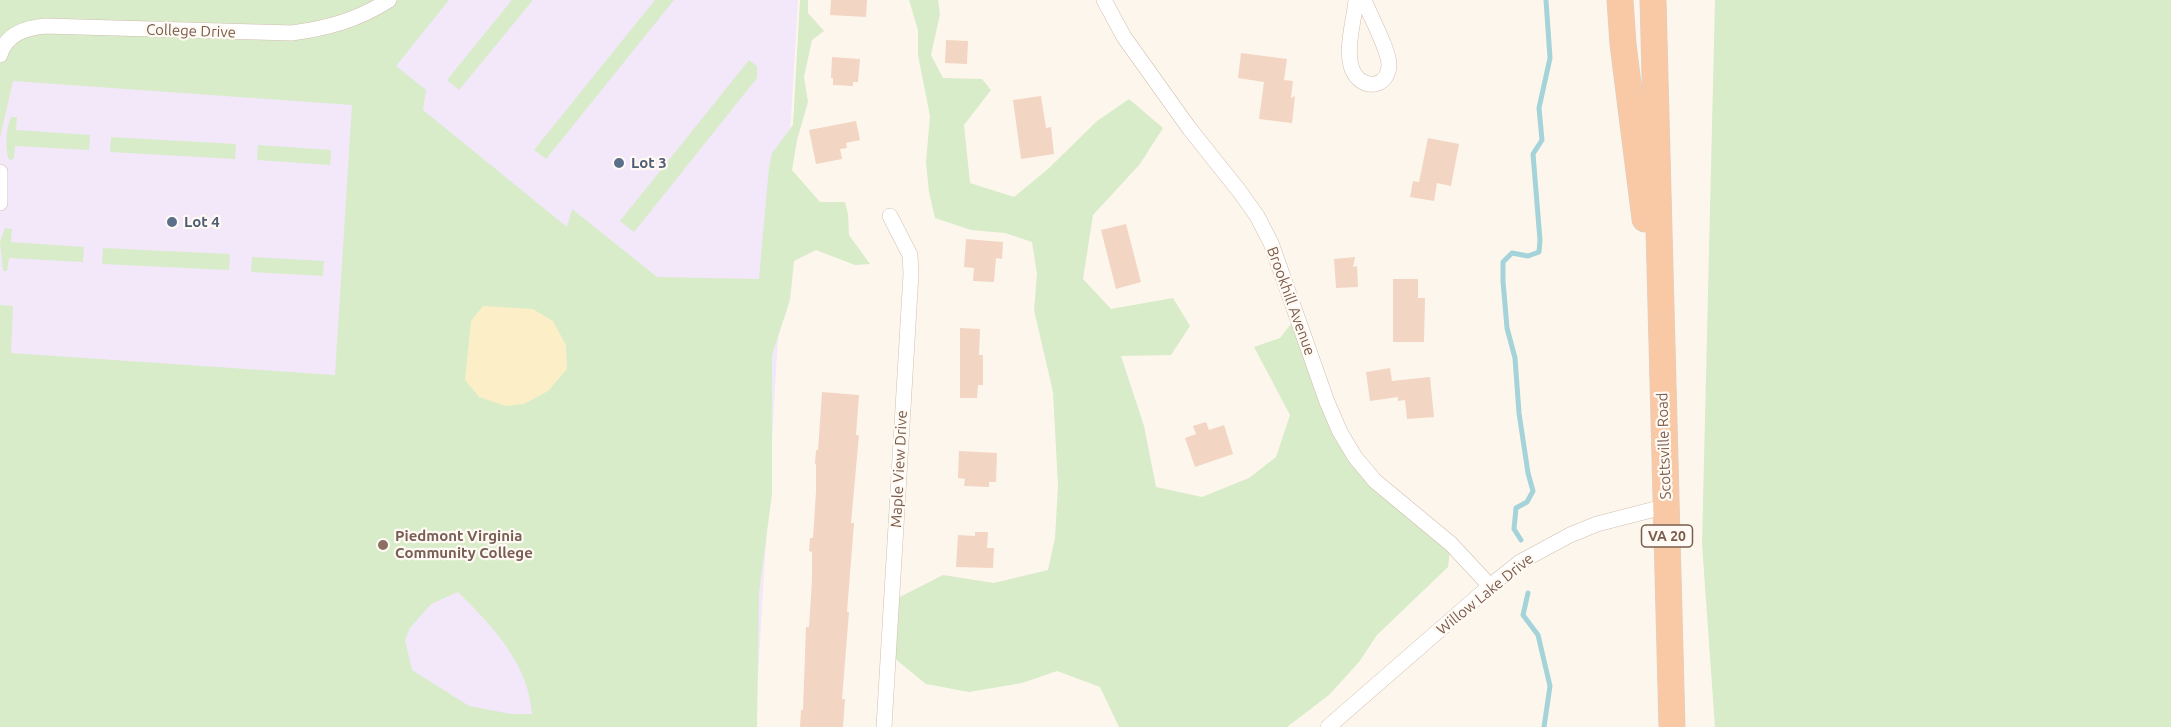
<!DOCTYPE html>
<style>
body{margin:0}
canvas{display:block;background:#fdf6ec}
</style>
<canvas width="2171" height="727"></canvas>
<script>
const ctx = document.querySelector('canvas').getContext('2d');
ctx.lineJoin = 'round';
function fill(path, color) {
  ctx.fillStyle = color;
  ctx.fill(path, 'evenodd');
}
function strokePath(path, color, width, dash) {
  ctx.strokeStyle = color;
  ctx.lineWidth = width;
  ctx.lineCap = dash ? 'butt' : 'round';
  ctx.setLineDash(dash || []);
  ctx.stroke(path);
}
function drawText(font, color, halo, rows, align = 'center') {
  ctx.font = font + ' Ubuntu,sans-serif';
  ctx.lineWidth = 4.5;
  ctx.setLineDash([]);
  ctx.textBaseline = 'middle';
  ctx.strokeStyle = halo;
  ctx.fillStyle = color;
  for (const [text, x, y, turn = 0] of rows) {
    ctx.save();
    ctx.translate(x, y);
    ctx.rotate((+turn || 0) * Math.PI / 180);
    ctx.textAlign = isNaN(turn) ? turn : align;
    if (halo) ctx.strokeText(text, 0, 0);
    ctx.fillText(text, 0, 0);
    ctx.restore();
  }
}
fill(new Path2D(`
 M0 0H798L755 727H0Z`), '#f3e8fa');
fill(new Path2D(`
 M0 0H449L396 66 426 90 423 110 567 227 572 209 657 277 759 279 769 167 772 153 793 125 800 0H808V13L824 31 812 40 804 77 808 102 797 140 792 170 820 202H845L848 214 849 235 870 264 855 265 816 250 794 261 790 300 772 355V494L759 593 757 727H0V305L13 306 11 353 335 375 352 105 13 81 0 138ZM458 592C492 626 528 662 532 714H511L469 706 412 670 405 640 410 628 431 604Z
 M512 0H533L459 90 447 80Z
 M655 0H674L546 159 534 150Z
 M909 0H938L940 14 931 55 943 78 982 79 991 90 964 125 970 183 1014 197 1048 169 1097 121 1129 99 1163 128 1140 164 1093 215 1083 279 1111 309 1173 298 1190 326 1171 355 1121 356 1144 426 1156 487 1202 497 1249 478 1276 457 1290 415 1254 347 1280 338 1297 316 1355 457 1451 544 1448 567 1377 635 1359 662 1329 695 1287 727H1119L1100 687 1057 671 1022 683 969 692 926 684 888 653 892 601 943 575 994 583 1048 570 1055 538 1058 486 1053 392 1034 310 1037 274 1032 242 1005 233 971 230 935 218 929 192 926 162 930 116 918 55V30Z
 M1715 0H2171V727H1715L1702 544Z
 M749 60 757 66V78L634 232 620 221Z
 M11 117H17L16 130 90 135 89 150 15 146 14 158 11 160 8 158C5 144 6 130 11 117Z
 M111 137 236 144 235 159 110 152Z
 M258 145 331 150 330 165 257 160Z
 M5 228 12 229 11 242 84 247 83 262 9 258 7 271H3L0 242Z
 M103 248 230 254 229 270 102 264Z
 M252 257 324 261 323 276 251 272Z`), '#d8ecc9');
fill(new Path2D(`
 M483 306 533 309 553 321 566 345 567 369 548 391 524 404 506 406 479 397 465 380 471 321Z`), '#fcefc7');
strokePath(new Path2D(`
 M1521 540 1514 529 1516 508 1527 502 1533 491 1528 473 1519 413 1515 358 1507 328 1503 281V262L1512 253 1528 256 1539 252 1540 240 1533 154 1542 140 1539 108 1550 58 1546 0
 M1528 593 1523 615 1538 635 1550 686 1544 727`), '#a5d3da', 5);
fill(new Path2D(`
 M831 0H867L866 17 830 15Z
 M946 40 968 41 967 64 945 63Z
 M1241 53 1287 59 1284 80 1293 81 1291 98 1295 96 1292 123 1259 119 1264 82 1238 78Z
 M832 57 860 59 858 82H853V86L833 85V78H831Z
 M1041 96 1046 128 1051 127 1054 154 1021 159 1013 100Z
 M856 121 860 140 846 143 847 148 840 149 842 159 816 164 809 130Z
 M1428 138 1459 144 1451 186 1437 183 1434 201 1410 197 1413 181 1419 182Z
 M1126 224 1141 282 1116 289 1101 230Z
 M966 239 1003 242 1002 259 996 258 994 282 973 281 974 268 964 267Z
 M1355 257 1353 267 1357 266 1358 287 1336 288 1334 259Z
 M1393 279H1418V298H1425L1424 342H1393Z
 M960 328 980 329 979 355H983V385H978L977 398H960Z
 M1390 368 1392 381 1430 377 1434 417 1407 419 1405 400 1398 401V397L1370 401 1366 372Z
 M822 392 859 395 856 435H859L851 523H854L847 612H849L842 699H845L843 727H800L801 710H803L806 627H809L812 580V552L809 551 810 538H813L816 491V464H815L816 450H818Z
 M1206 422 1209 430 1224 425 1233 454 1195 467 1185 438 1196 434 1193 426Z
 M959 451 997 453 996 482H989V487L964 486 965 479 958 478Z
 M975 532H988L987 548H994L993 568 956 567 958 535 975 536Z`), '#f3d5c3');
const minor = new Path2D(`
 M1104 0 1124 37 1189 128 1240 192 1257 216 1271 243 1327 402 1340 432 1355 457 1375 481 1451 544 1490 586
 M1356 0C1354 21 1345 49 1352 69 1361 91 1388 89 1389 65 1389 50 1370 16 1364 0
 M0 55C6 34 25 28 45 26L292 33C328 28 358 20 389 0
 M0 172V203
 M884 727 911 274 910 255 890 216
 M1328 727 1490 586 1520 562 1570 535 1597 524 1667 506`);
const trunk = new Path2D(`
 M1620 0 1623 44 1645 219
 M1653 0 1672 727`);
strokePath(minor, '#d1beb0', 16);
strokePath(trunk, '#dad1cd', 27);
strokePath(minor, '#fff', 15);
strokePath(trunk, '#f9c8a4', 26);
for (const [x, y, r, color] of [
 [619,163,6,"#5c6f8a"],
 [172,222,6,"#5c6f8a"],
 [383,545,6,"#8d6e63"]
]) {
  const dot = new Path2D();
  dot.arc(x, y, r, 0, 2 * Math.PI);
  ctx.fillStyle = color;
  ctx.fill(dot);
  strokePath(dot, '#fffaf3', 2);
}
for (const [x, y, w] of [
 [1667,536,51]
]) {
  const box = new Path2D();
  box.roundRect(x - w / 2, y - 11, w, 22, 4.5);
  ctx.fillStyle = '#fffaf3';
  ctx.fill(box);
  strokePath(box, '#7a5c4d', 1.5);
}
drawText('bold 14px', '#7a5c4d', null, [
 ["VA 20",1667,536]
]);
drawText('15px', '#7a5c4d', '#fffaf3', [
 ["College Drive",191,31,2],
 ["Brookhill Avenue",1291,301,70],
 ["Scottsville Road",1664,446,-92],
 ["Maple View Drive",899,469,-87],
 ["Willow Lake Drive",1485,594,-39]
]);
drawText('bold 15px', '#4e5e75', '#fffaf3', [
 ["Lot 3",631,163],
 ["Lot 4",184,222]
], 'left');
drawText('bold 15px', '#785e54', '#fffaf3', [
 ["Piedmont Virginia",395,536],
 ["Community College",395,553]
], 'left');
</script>
